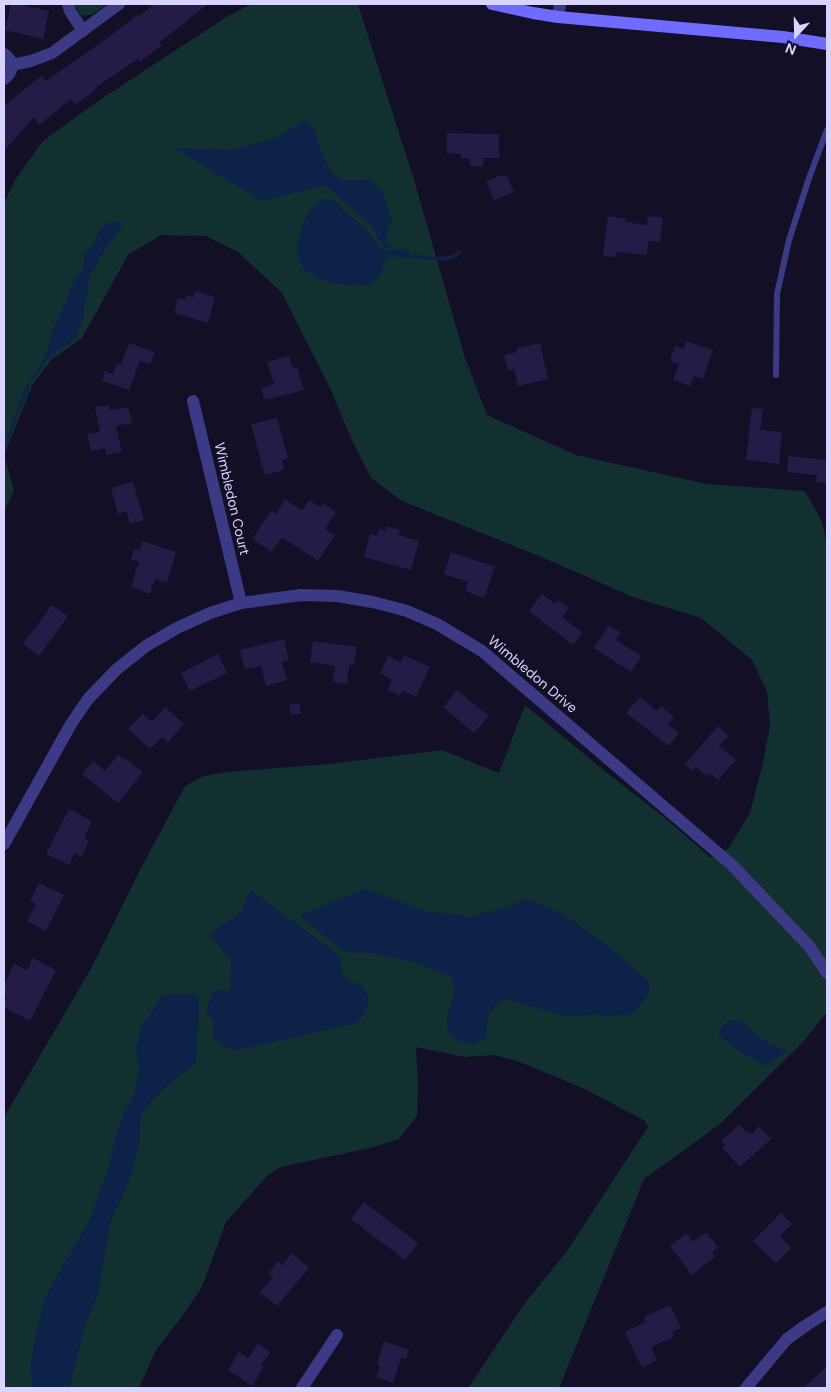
<!DOCTYPE html>
<style>
body{margin:0}
#map{position:relative;width:831px;height:1392px;overflow:hidden;background:#130f26;font-family:"DM Sans",sans-serif}
canvas{display:block}
.frame{position:absolute;inset:0;border:5px solid #d9d4ff;pointer-events:none}
.north{position:absolute;left:771px;top:10px;width:50px;height:50px;-webkit-text-stroke:4px #130f26;paint-order:stroke;rotate:201deg;font-size:14px;font-weight:700;line-height:20px;text-align:center;color:#d9d4ff}
.north::after{content:'';display:block;margin:auto;width:18px;height:22px;background:#d9d4ff;clip-path:polygon(50% 0,100% 100%,50% 72%,0 100%)}
</style>
<div id="map">
<canvas width="831" height="1392"></canvas>
<div class="frame"></div>
<div class="north">N</div>
</div>
<script>
const ctx = document.querySelector('canvas').getContext('2d');
ctx.lineJoin = 'round';
function fill(path, color) {
  ctx.fillStyle = color;
  ctx.fill(path, 'evenodd');
}
function strokePath(path, color, width, dash) {
  ctx.strokeStyle = color;
  ctx.lineWidth = width;
  ctx.lineCap = dash ? 'butt' : 'round';
  ctx.setLineDash(dash || []);
  ctx.stroke(path);
}
function drawText(font, color, halo, rows, align = 'center') {
  ctx.font = font + ' "DM Sans",sans-serif';
  ctx.lineWidth = 5;
  ctx.setLineDash([]);
  ctx.textBaseline = 'middle';
  ctx.strokeStyle = halo;
  ctx.fillStyle = color;
  for (const [text, x, y, turn = 0] of rows) {
    ctx.save();
    ctx.translate(x, y);
    ctx.rotate((+turn || 0) * Math.PI / 180);
    ctx.textAlign = isNaN(turn) ? turn : align;
    if (halo) ctx.strokeText(text, 0, 0);
    ctx.fillText(text, 0, 0);
    ctx.restore();
  }
}
fill(new Path2D(`
 M74 4H107C98 10 92 18 81 15Z
 M251 4H358L414 180 465 358 487 415 576 455 707 484 805 491 822 522 827 545V1012L803 1042 720 1124 644 1179 559 1388H468L525 1303 567 1251 648 1127 645 1121 583 1088 517 1061 494 1055 464 1057 416 1047 418 1086 417 1116 399 1139 374 1147 281 1167 268 1175 226 1222 202 1287 180 1319 156 1350 139 1388H4V1117L92 967 140 870 185 786 204 776 226 772 329 764 442 750 499 773 525 705 606 772 665 818 711 858 728 849 750 813 763 763 770 725 767 692 752 660 701 618 633 597 546 559 402 501 371 478 351 438 331 390 282 293 238 252 206 236 161 235 128 255 82 338 51 360 32 386 4 455 14 490 4 512V203L15 180 42 142 95 103 228 16Z`), '#12302f');
fill(new Path2D(`
 M304 121 312 125C319 140 323 163 335 175 349 187 362 175 373 182 375 184 376 186 378 188L381 187 392 220C388 228 385 235 387 243L394 248H384L372 227 326 185 262 201 174 148 234 150 275 138Z
 M321 199 334 200 345 212 366 228 379 247 386 251 402 249 408 250 409 254 442 257 453 255 460 250 462 251 457 257 445 261 396 257 387 258C381 266 382 276 374 281 366 287 354 285 344 284 312 282 288 267 301 231 303 225 305 218 308 213 312 208 317 204 321 199Z
 M112 221 120 223 122 227 105 249 94 270 90 273 83 319 76 337 70 343 51 355 31 383 4 451V447L25 388 35 374 47 352 50 340 51 332 63 308 76 277 81 272 84 266 83 259 86 251 92 246 100 231 106 224Z
 M365 889 426 911 469 917 510 906 527 898 563 914 612 949 649 981V993L634 1014 613 1016 595 1014 575 1017 553 1013 531 1006 504 999C487 1011 486 1016 487 1037L474 1045 456 1040 448 1031 447 1020 450 1006 455 992 452 977 417 963 401 959 372 953 344 952 299 915Z
 M251 890 341 957C341 979 343 978 363 986L369 998 365 1012 357 1023 234 1051 215 1040 213 1032 214 1021 205 1011 214 990 230 991 231 961 209 934 240 913Z
 M184 994 199 995V1015L196 1063 169 1084 150 1102 141 1116 139 1143 131 1176 110 1224 98 1295 86 1323 69 1388H33L30 1370 34 1342 44 1300 76 1242 88 1224 109 1166 115 1139 125 1110 135 1092 139 1068 136 1050 140 1029 163 995Z
 M730 1020C747 1021 751 1032 765 1041 772 1045 779 1048 788 1050L766 1065C746 1056 735 1050 719 1035L721 1028Z`), '#0c2248');
fill(new Path2D(`
 M11 4H17L49 11 43 39 5 30Z
 M154 4H208L159 43 162 45 140 62 138 59 95 88 96 90 75 105 71 99 39 125 34 117 4 151V106L41 76 46 81 110 36 137 15 139 16Z
 M447 133 499 134V158H483V167L470 166V158H461V154L447 153Z
 M502 175H506L514 192 494 200 486 181Z
 M608 216 626 219 625 222 647 225 648 216 663 218 660 242 648 241 647 255 616 252V257L603 256Z
 M195 291 215 297 208 323 174 313 178 298 185 300 187 295 194 297Z
 M686 341 713 350 703 379 694 376 690 386 673 380 679 364 670 361 675 346 684 349Z
 M129 343 155 352 150 364 140 361 129 390 102 381 105 371 113 374 117 363 121 365Z
 M540 343 548 379 518 386 514 369 508 371 504 355 517 352V348Z
 M289 356 293 368 297 367 304 390 265 400 261 388 274 384 267 362Z
 M109 405 110 410 128 407 132 423 116 426 122 452 106 455 105 448 91 451 87 434 100 432 95 407Z
 M752 408 763 409 760 430 782 432 779 464 746 460Z
 M277 418 288 458 282 460 284 470 265 475 251 424Z
 M788 456 827 460V483L816 482 817 475 787 472Z
 M133 482 144 520 130 524 126 511 118 514 111 488Z
 M285 499 302 511 309 500 320 507 323 503 336 512 325 529 335 535 318 561 282 537 272 552 252 539 271 511 276 514Z
 M387 526 400 530 399 535 419 541 411 570 364 557 370 534 377 536 379 529 386 531Z
 M142 541 176 552 167 583 155 579 150 594 131 587 139 562 131 560 134 549 139 550Z
 M451 552 495 567 484 598 465 591 468 582 444 574Z
 M542 594 555 604 558 600 569 608 562 617 583 633 573 645 529 611Z
 M52 605 68 616 39 656 23 644Z
 M609 625 621 633 616 640 641 656 631 672 594 648Z
 M284 639 289 660 282 662 287 680 266 686 261 666 245 669 240 650Z
 M313 641 357 647 354 665H349L347 684 333 682 335 666 310 662Z
 M218 654 227 673 190 691 181 673Z
 M404 655 430 667 416 697 403 691 400 696 388 690 392 680 380 673 388 656 401 662Z
 M457 690 489 716 474 733 443 707Z
 M640 697 657 711 661 706 674 717 668 724 679 733 669 746 626 713Z
 M299 703 301 714 291 715 289 704Z
 M165 707 184 724 168 742 162 737 150 749 128 729 143 714 152 722Z
 M718 726 729 736 719 746 736 760 718 780 710 773 707 776 696 767 693 771 685 764Z
 M118 755 125 760 126 759 143 772 118 803 82 774 93 761 105 771Z
 M69 809 92 821 84 838 89 841 82 856 75 853 69 865 46 854Z
 M39 883 64 895 46 931 27 921 36 904 30 901Z
 M33 958 56 970 30 1021 4 1007V1003L7 997 4 995V985L14 964 27 970Z
 M739 1125 747 1133 749 1131 752 1134 759 1126 771 1139 740 1167 722 1148 725 1145 721 1141Z
 M364 1202 418 1243 405 1260 351 1219Z
 M781 1213 792 1224 780 1236 791 1248 776 1263 753 1241Z
 M706 1232 718 1247 712 1253 715 1257 692 1275 670 1246 686 1233 693 1242Z
 M292 1253 309 1268 277 1306 260 1292 273 1277 268 1274 278 1261 282 1265Z
 M670 1305 681 1328 672 1332 674 1337 651 1347 657 1360 642 1368 625 1332 646 1322 644 1317Z
 M384 1341 409 1350 406 1359 401 1358 393 1383 376 1377 380 1365 377 1364Z
 M258 1343 270 1352 261 1365 264 1367 252 1386 228 1370 239 1352 248 1358Z
 M827 1366V1388H803Z`), '#241b47');
strokePath(new Path2D(`
 M776 375 777 294 789 240 809 178 827 130`), '#3d3a85', 6);
strokePath(new Path2D(`
 M68 4 70 11 83 31
 M558 17 560 4
 M4 54C14 61 14 72 4 79
 M11 65 31 61 52 53 119 4
 M193 401 241 603
 M4 844 71 724 88 699 117 669 146 646 177 628 210 613 241 603 301 595 337 596 373 602 407 611 437 624 482 651 732 865 809 946 827 973
 M302 1388 337 1335
 M746 1388 787 1339 808 1324 827 1312`), '#3d3a85', 12);
strokePath(new Path2D(`
 M492 4 533 13 558 17 783 37 827 44`), '#6f6bff', 12);
drawText('14px', '#d9d4ff', '#130f26', [
 ["Wimbledon Court",231,499,77],
 ["Wimbledon Drive",532,675,40]
]);
</script>
